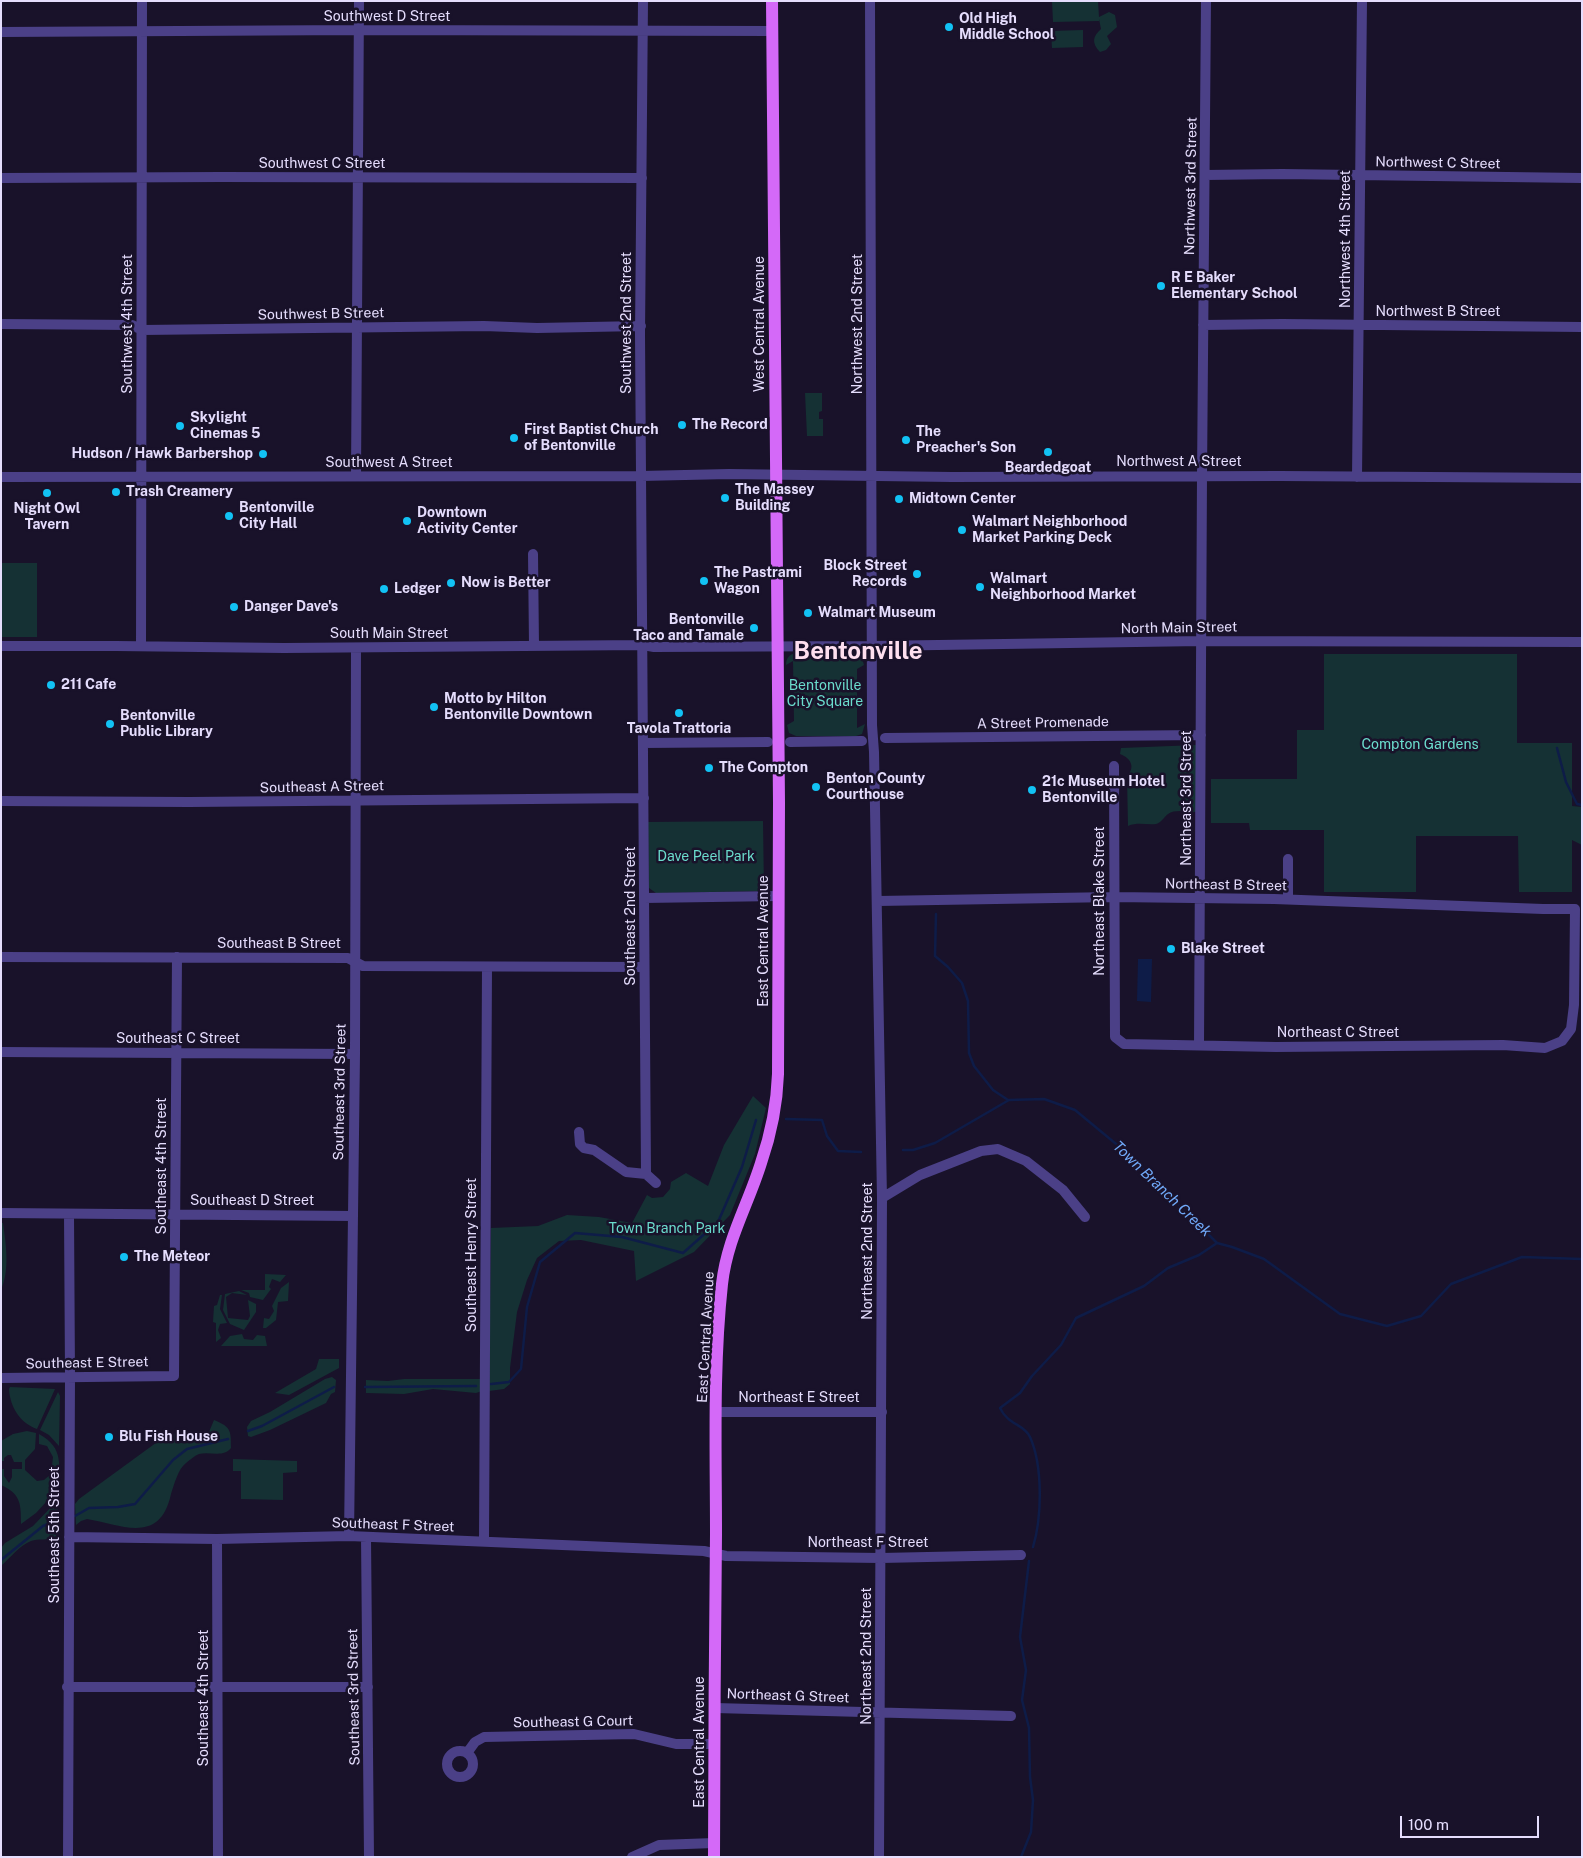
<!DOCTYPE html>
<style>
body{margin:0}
#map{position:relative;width:1583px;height:1858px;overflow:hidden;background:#19122a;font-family:"Public Sans",sans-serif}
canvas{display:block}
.frame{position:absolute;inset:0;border:2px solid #e5ddfd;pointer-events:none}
.scale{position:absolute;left:1400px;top:1816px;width:139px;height:22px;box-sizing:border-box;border:2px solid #e5ddfd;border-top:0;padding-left:6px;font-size:15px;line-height:18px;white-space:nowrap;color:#e5ddfd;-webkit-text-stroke:4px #19122a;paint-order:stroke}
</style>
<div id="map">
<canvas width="1583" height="1858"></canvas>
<div class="frame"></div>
<div class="scale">100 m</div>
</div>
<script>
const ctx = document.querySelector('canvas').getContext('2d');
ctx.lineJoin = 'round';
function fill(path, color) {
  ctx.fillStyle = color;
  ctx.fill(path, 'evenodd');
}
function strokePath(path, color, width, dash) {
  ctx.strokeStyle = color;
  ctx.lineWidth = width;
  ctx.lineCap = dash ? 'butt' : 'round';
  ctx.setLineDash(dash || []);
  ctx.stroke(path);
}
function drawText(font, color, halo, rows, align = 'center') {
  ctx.font = font + ' "Public Sans",sans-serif';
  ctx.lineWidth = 5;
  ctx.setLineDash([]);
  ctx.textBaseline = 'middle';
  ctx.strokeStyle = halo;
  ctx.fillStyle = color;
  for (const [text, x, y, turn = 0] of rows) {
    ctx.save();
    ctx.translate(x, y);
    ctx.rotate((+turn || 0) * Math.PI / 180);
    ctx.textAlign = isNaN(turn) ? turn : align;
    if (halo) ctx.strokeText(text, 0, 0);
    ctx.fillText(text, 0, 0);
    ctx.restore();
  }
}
fill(new Path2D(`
 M1052 1H1098L1099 17 1109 12 1115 15 1117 27 1107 36 1111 44 1106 50 1100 52C1091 43 1093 36 1101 29L1099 19V21L1053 22Z
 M1083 30V47L1052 48 1051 31Z
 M805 393H822V411L819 412V419H823V436H807Z
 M1 563H37V637H1Z
 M795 653H797L798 656H819L820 653H831L832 656H853L854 653 861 655 864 665 857 669V728L865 724 862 734 856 736H796L789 733 787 725 794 721 793 661 786 665C786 658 789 655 795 653Z
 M1324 654H1517V743H1572V806L1582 807V845L1572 840V892H1519L1518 836H1416V892H1324V830H1250L1249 823H1211V779H1297V730H1324Z
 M1196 745V812C1187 812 1175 809 1168 814 1163 818 1162 822 1156 824 1146 825 1137 822 1128 826L1127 777C1135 767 1132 759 1120 754L1121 748Z
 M763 821 764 891 656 893 649 888 648 822Z
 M753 1096 766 1108 755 1154 730 1215 694 1252 636 1281 634 1251 581 1240 559 1241 537 1258 527 1280 517 1312 510 1368V1384L504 1389 489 1391 491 1228 538 1226 567 1215 599 1217 632 1223 647 1195 652 1198 663 1197 670 1189 671 1182 686 1173 708 1186 724 1145Z
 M1 1223H3C6 1245 10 1269 1 1290Z
 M265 1274 286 1275 280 1282 272 1279 269 1287 271 1289 263 1300 250 1297 249 1293 241 1290H265Z
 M289 1282 288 1301 278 1302 276 1320 266 1328H263L264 1318 269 1319 274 1311 272 1306 281 1288Z
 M239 1291 247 1295 232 1293 226 1297 228 1318 248 1320 250 1316 248 1300 256 1304V1312L244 1330 230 1324 223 1310 225 1294Z
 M220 1295H222L220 1309 227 1323 220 1324 218 1330 221 1338 216 1342V1323L213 1322 214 1306 217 1305Z
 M242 1334 244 1339 253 1340 257 1335 265 1336 267 1346H221L230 1336Z
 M319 1359H339V1368L289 1395 275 1393 316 1369Z
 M332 1377 336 1380 335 1392 331 1394 326 1403 270 1430 251 1437 248 1436 247 1427 251 1421 270 1412 325 1379Z
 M404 1379H481L482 1391 476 1393 433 1389 404 1394 366 1393V1380L388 1381Z
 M10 1387 55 1389 37 1429C20 1423 10 1407 9 1389Z
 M58 1392 60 1396 59 1446 49 1435 40 1430Z
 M214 1420C231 1427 231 1430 231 1448 224 1458 209 1451 199 1454 194 1456 190 1460 186 1463 178 1469 174 1485 171 1494 160 1545 122 1525 87 1519L81 1521 76 1525 75 1504 79 1499 164 1437 183 1431 209 1432Z
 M27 1431 36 1433 35 1449 25 1460V1470L37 1481 44 1480 51 1474 53 1457 47 1446 39 1444V1434C65 1448 59 1467 58 1492L55 1497 47 1501 36 1513 21 1524C21 1504 21 1494 1 1485V1469H4V1476L9 1483 12 1477V1469H22V1462H14L11 1455H8L4 1458V1461H1V1441L13 1434Z
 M233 1459 297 1461V1472L283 1473V1500L241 1499V1471H233Z
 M55 1503C60 1508 61 1533 55 1537 49 1541 38 1538 31 1541 20 1545 10 1558 1 1566V1548L5 1543 33 1526Z`), '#153134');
fill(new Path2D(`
 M1138 959H1152L1151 1002 1137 1001Z`), '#0e1c48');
strokePath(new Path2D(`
 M1557 748 1566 782 1577 804 1582 805
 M936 914 935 956 948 967 962 983 968 1001 969 1053 974 1066 993 1090 1008 1100
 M786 1119 822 1120 827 1136 838 1151 861 1152
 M903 1150H913L935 1143 1009 1100 1044 1099 1075 1110 1127 1153 1217 1243 1232 1247 1264 1259 1340 1314 1387 1326 1421 1316 1451 1284 1522 1257 1582 1259
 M491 1384 509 1382 521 1369 527 1307 540 1262 575 1233 622 1237 683 1253 718 1222 742 1167 756 1120
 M365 1387 476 1386
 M248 1431 262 1426 334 1387
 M75 1516 89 1508 118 1507 135 1504 173 1460 187 1449 228 1439
 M1033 1547C1042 1517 1043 1466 1030 1437 1024 1424 1008 1425 1000 1408L1020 1393 1032 1376 1061 1345 1076 1318 1144 1286 1168 1268 1199 1255 1217 1243
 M1 1560 43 1526 53 1522
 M1021 1857 1031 1832 1033 1800 1030 1777 1029 1728 1022 1700 1026 1670 1020 1637 1029 1561`), '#0e1c48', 2.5);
strokePath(new Path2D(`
 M643 1 640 334 646 1174 656 1183
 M870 1 872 725 874 752 882 1198 879 1857
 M1 32 358 30 772 31
 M1205 175 1282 174 1582 178
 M1 178 221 177 642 178
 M1 324 132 325 142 330 484 326 537 328 641 326
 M1203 325 1282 324 1582 327
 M356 476 359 1
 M1 477 641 476 729 474 952 477 1280 476 1582 478
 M1357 477 1362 1
 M533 554 534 646
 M1 646H116L284 648 643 645 654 647 872 646 1202 641 1582 642
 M141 646 142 1
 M885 738 1201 735
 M790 742 862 741
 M643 743 768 742
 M1 801 189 802 644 798
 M644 898 779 896
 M1288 899V859
 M878 901 1114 897 1274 899 1543 909H1575L1574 1005 1571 1029 1562 1041 1545 1048 1503 1045 1276 1047 1124 1044 1115 1037 1114 766
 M1 957 348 958 363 966 644 967
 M1199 1045 1202 476 1206 1
 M1 1052 355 1054
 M579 1132 580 1144 584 1148 594 1150 626 1172 646 1174
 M882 1198 920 1175 981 1151 998 1149 1026 1161 1063 1190 1085 1217
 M1 1213 353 1216
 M1 1378 174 1376 177 957
 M717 1412H882
 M349 1536 355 1054 356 648
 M69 1537 217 1539 349 1536 704 1551 726 1556 881 1558 1021 1555
 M366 1537 369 1857
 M217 1539 218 1857
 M484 1541 487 968
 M67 1687H368
 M715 1708 1011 1716
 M447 1764a13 13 0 1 1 26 0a13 13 0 1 1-26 0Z
 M467 1753 475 1742 484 1737 634 1734 676 1744H714
 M68 1857 70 1376 69 1214
 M632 1857 659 1845 714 1843`), '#4b4087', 10);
strokePath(new Path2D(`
 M714 1857C714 1749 715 1642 716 1534 716 1451 713 1367 722 1284 727 1239 748 1205 761 1163 771 1134 777 1104 778 1074L779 803 772 1`), '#d469f8', 12);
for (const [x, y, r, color] of [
 [949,27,5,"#12c2f4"],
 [1161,286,5,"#12c2f4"],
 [682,425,5,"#12c2f4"],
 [180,426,5,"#12c2f4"],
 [514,438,5,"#12c2f4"],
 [906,440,5,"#12c2f4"],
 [1048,452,5,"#12c2f4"],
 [263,454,5,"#12c2f4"],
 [116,492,5,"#12c2f4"],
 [47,493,5,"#12c2f4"],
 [725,498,5,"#12c2f4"],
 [899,499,5,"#12c2f4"],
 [229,516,5,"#12c2f4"],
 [407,521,5,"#12c2f4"],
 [962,530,5,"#12c2f4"],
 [917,574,5,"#12c2f4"],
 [704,581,5,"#12c2f4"],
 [451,583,5,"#12c2f4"],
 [980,587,5,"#12c2f4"],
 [384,589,5,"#12c2f4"],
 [234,607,5,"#12c2f4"],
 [808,613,5,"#12c2f4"],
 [754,628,5,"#12c2f4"],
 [51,685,5,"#12c2f4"],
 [434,707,5,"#12c2f4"],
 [679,713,5,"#12c2f4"],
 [110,724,5,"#12c2f4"],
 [709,768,5,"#12c2f4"],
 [816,787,5,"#12c2f4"],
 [1032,790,5,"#12c2f4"],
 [1171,949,5,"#12c2f4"],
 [124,1257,5,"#12c2f4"],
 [109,1437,5,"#12c2f4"]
]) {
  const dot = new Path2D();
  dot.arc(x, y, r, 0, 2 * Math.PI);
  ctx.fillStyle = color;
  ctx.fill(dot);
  strokePath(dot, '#19122a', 2);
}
drawText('14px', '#e5ddfd', '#19122a', [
 ["Southwest D Street",387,17],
 ["Northwest C Street",1438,163,1],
 ["Southwest C Street",322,164],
 ["Northwest 3rd Street",1191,186,-89],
 ["Northwest 4th Street",1346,239,-90],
 ["Northwest B Street",1438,312],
 ["Southwest B Street",321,314,-1],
 ["Southwest 2nd Street",627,323,-90],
 ["Southwest 4th Street",128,324,-90],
 ["West Central Avenue",760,324,-90],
 ["Northwest 2nd Street",858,324,-90],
 ["Northwest A Street",1179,462],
 ["Southwest A Street",389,463],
 ["North Main Street",1179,628,-1],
 ["South Main Street",389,634],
 ["A Street Promenade",1043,723,-1],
 ["Southeast A Street",322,787,-1],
 ["Northeast 3rd Street",1187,798,-90],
 ["Northeast B Street",1226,885,1],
 ["Northeast Blake Street",1100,901,-90],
 ["Southeast 2nd Street",631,916,-90],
 ["East Central Avenue",764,941,-90],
 ["Southeast B Street",279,944],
 ["Northeast C Street",1338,1033],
 ["Southeast C Street",178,1039],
 ["Southeast 3rd Street",340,1092,-89],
 ["Southeast 4th Street",162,1166,-90],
 ["Southeast D Street",252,1201],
 ["Northeast 2nd Street",868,1251,-90],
 ["Southeast Henry Street",472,1255,-90],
 ["East Central Avenue",706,1337,-87],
 ["Southeast E Street",87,1363,-1],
 ["Northeast E Street",799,1398],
 ["Southeast F Street",393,1525,2],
 ["Southeast 5th Street",55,1535,-90],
 ["Northeast F Street",868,1543],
 ["Northeast 2nd Street",867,1656,-90],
 ["Northeast G Street",788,1696,2],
 ["Southeast 3rd Street",354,1697,-91],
 ["Southeast 4th Street",204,1698,-90],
 ["Southeast G Court",573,1722,-1],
 ["East Central Avenue",700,1742,-90]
]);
drawText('bold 14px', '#e5ddfd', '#19122a', [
 ["Old High",959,19],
 ["Middle School",959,35],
 ["R E Baker",1171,278],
 ["Elementary School",1171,294],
 ["Skylight",190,418],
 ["Cinemas 5",190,434],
 ["The Record",692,425],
 ["First Baptist Church",524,430],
 ["of Bentonville",524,446],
 ["The",916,432],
 ["Preacher's Son",916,448],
 ["Hudson / Hawk Barbershop",253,454,"right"],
 ["Beardedgoat",1048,468,"center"],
 ["The Massey",735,490],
 ["Building",735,506],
 ["Trash Creamery",126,492],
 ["Midtown Center",909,499],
 ["Bentonville",239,508],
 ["City Hall",239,524],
 ["Night Owl",47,509,"center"],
 ["Tavern",47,525,"center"],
 ["Downtown",417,513],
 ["Activity Center",417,529],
 ["Walmart Neighborhood",972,522],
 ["Market Parking Deck",972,538],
 ["Block Street",907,566,"right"],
 ["Records",907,582,"right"],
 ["The Pastrami",714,573],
 ["Wagon",714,589],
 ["Walmart",990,579],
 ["Neighborhood Market",990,595],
 ["Now is Better",461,583],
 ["Ledger",394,589],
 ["Danger Dave's",244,607],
 ["Walmart Museum",818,613],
 ["Bentonville",744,620,"right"],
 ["Taco and Tamale",744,636,"right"],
 ["211 Cafe",61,685],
 ["Motto by Hilton",444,699],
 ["Bentonville Downtown",444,715],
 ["Bentonville",120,716],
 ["Public Library",120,732],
 ["Tavola Trattoria",679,729,"center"],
 ["The Compton",719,768],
 ["Benton County",826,779],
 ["Courthouse",826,795],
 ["21c Museum Hotel",1042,782],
 ["Bentonville",1042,798],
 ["Blake Street",1181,949],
 ["The Meteor",134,1257],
 ["Blu Fish House",119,1437]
], 'left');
drawText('14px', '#6bdccd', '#19122a', [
 ["Bentonville",825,686],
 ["City Square",825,702],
 ["Compton Gardens",1420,745],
 ["Dave Peel Park",706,857],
 ["Town Branch Park",667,1229]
]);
drawText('italic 15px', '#70a9f9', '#19122a', [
 ["Town Branch Creek",1162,1189,44]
]);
drawText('bold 24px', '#fedfef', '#19122a', [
 ["Bentonville",858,652]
]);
</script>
